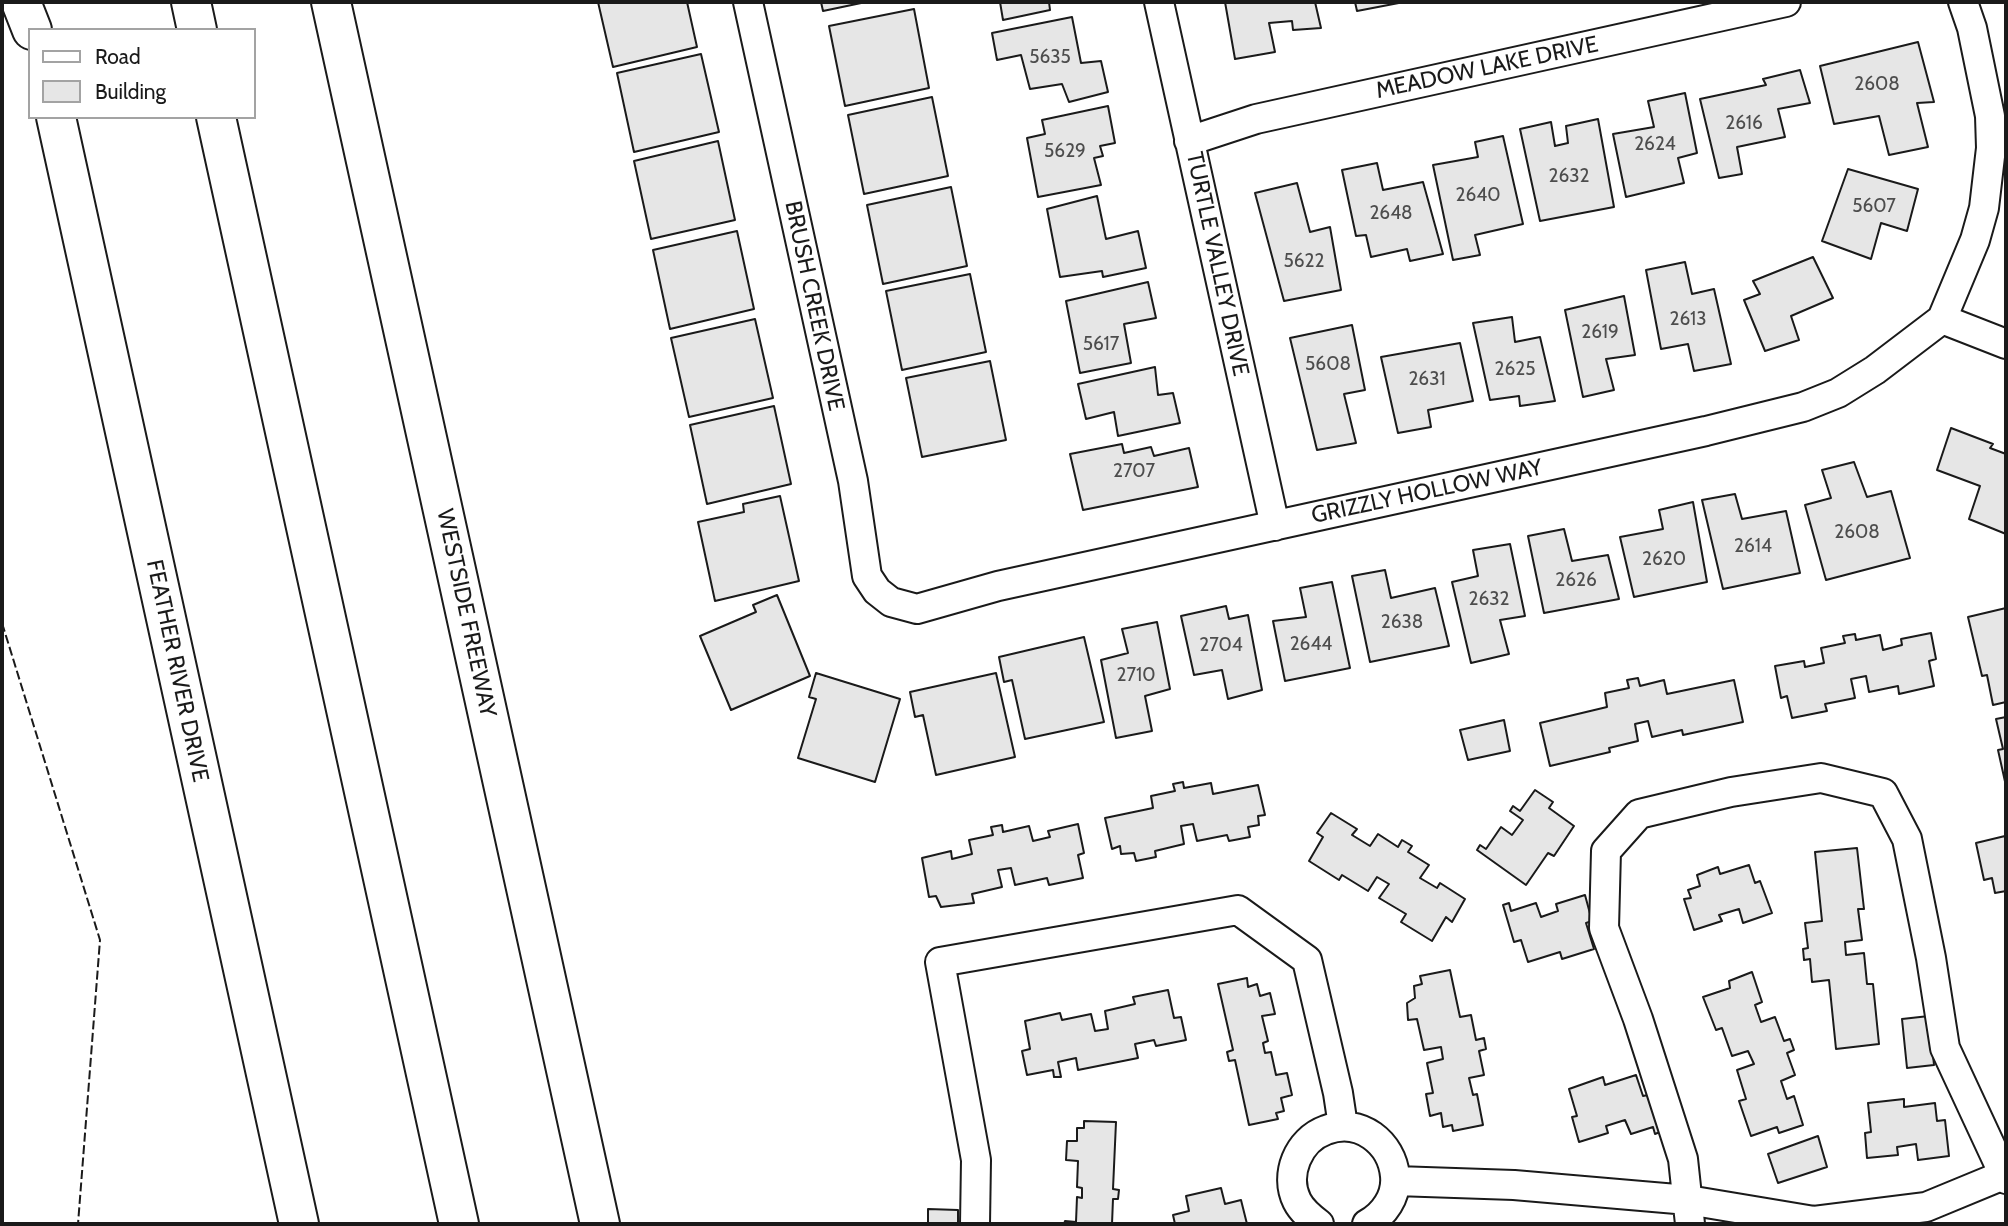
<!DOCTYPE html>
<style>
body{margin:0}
#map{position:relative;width:2008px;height:1226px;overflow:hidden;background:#fff;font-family:Cabin,sans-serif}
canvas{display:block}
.frame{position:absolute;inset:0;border:4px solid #1a1a1a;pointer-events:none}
.legend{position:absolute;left:28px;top:28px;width:228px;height:91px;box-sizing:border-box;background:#fff;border:2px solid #a3a3a3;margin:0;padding:9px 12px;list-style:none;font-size:21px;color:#1a1a1a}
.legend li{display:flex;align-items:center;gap:14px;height:35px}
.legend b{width:35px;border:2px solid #a3a3a3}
</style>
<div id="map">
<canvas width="2008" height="1226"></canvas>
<div class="frame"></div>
<ul class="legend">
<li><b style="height:9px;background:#fff"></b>Road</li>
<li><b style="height:19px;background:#e6e6e6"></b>Building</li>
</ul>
</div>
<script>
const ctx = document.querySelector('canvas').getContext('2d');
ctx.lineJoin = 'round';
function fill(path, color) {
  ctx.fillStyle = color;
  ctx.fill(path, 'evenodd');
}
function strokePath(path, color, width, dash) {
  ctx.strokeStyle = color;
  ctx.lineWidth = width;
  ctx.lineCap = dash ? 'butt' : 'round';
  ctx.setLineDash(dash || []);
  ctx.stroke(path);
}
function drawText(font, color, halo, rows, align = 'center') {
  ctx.font = font + ' Cabin,sans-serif';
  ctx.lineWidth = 5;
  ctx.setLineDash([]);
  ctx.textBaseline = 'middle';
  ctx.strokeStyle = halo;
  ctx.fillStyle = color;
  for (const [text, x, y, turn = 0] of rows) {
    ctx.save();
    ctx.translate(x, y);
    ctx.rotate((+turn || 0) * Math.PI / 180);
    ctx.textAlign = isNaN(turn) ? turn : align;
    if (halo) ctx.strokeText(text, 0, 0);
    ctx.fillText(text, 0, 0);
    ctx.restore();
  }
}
const building = new Path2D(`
 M598 2H687L697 47 613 67Z
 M821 2H866L823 11Z
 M1000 2H1049L1050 10 1003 20Z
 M1225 2H1315L1321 28 1293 30 1292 21 1269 23 1275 52 1235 59Z
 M1355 2H1404L1357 11Z
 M914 9 929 88 845 106 829 26Z
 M1072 17 1081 63 1101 61 1108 92 1069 102 1062 84 1030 89 1021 55 997 60 992 33Z
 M1918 42 1934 102 1917 103 1928 147 1889 155 1879 116 1834 124 1820 66Z
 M701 54 719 132 634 152 617 73Z
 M1800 70 1810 103 1778 109 1785 137 1737 147 1742 174 1719 178 1700 99 1766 85 1763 79Z
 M1685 93 1697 153 1678 158 1684 183 1626 197 1613 134 1654 127 1648 101Z
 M932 97 948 176 864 194 848 115Z
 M1108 106 1115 143 1100 146 1103 156 1094 158 1101 185 1038 197 1027 138 1045 134 1042 120Z
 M1598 119 1614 207 1540 221 1520 129 1551 122 1555 146 1568 143 1566 126Z
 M1503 136 1523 224 1475 235 1480 255 1453 260 1433 165 1478 157 1475 142Z
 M718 141 735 220 651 239 634 161Z
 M1377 163 1383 190 1423 182 1443 254 1410 261 1407 249 1371 257 1366 235 1356 236 1342 170Z
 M1848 169 1918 189 1907 231 1881 223 1871 259 1822 241Z
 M1297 183 1310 232 1330 227 1341 290 1284 301 1255 193Z
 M951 187 967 266 883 284 867 205Z
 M1097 196 1106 239 1138 231 1146 268 1103 277 1102 271 1060 277 1047 209Z
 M737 231 754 309 670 329 653 250Z
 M1813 257 1833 298 1791 316 1799 340 1765 351 1744 300 1760 294 1753 281Z
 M1685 262 1692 294 1714 289 1731 364 1694 371 1688 344 1661 349 1646 270Z
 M970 274 986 352 902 370 886 291Z
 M1148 282 1156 318 1124 324 1131 363 1080 373 1066 301Z
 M1624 296 1635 355 1606 359 1614 390 1583 397 1565 310Z
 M1512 317 1515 342 1540 337 1555 401 1520 406 1519 396 1490 400 1473 323Z
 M755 319 773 398 689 417 671 338Z
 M1352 325 1365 390 1344 394 1356 443 1317 450 1290 338Z
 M1460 343 1473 401 1428 410 1431 427 1398 433 1381 357Z
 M990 361 1006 440 922 457 906 378Z
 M1155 367 1158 395 1173 393 1180 423 1118 436 1114 412 1086 419 1078 384Z
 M774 406 791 484 707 504 690 425Z
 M1951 428 1993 444 1990 448 2006 454V534L1969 519 1980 486 1937 470Z
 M1122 444 1124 453 1151 447 1154 456 1189 448 1198 487 1083 510 1070 454Z
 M1854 462 1867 497 1891 491 1910 558 1826 580 1805 505 1831 498 1822 470Z
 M1735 494 1742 519 1786 511 1800 573 1723 589 1702 500Z
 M780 496 799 581 715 601 698 522 744 512 743 504Z
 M1693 502 1707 582 1634 597 1620 537 1663 529 1659 510Z
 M1564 529 1572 561 1608 555 1619 599 1544 613 1528 536Z
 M1510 544 1525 616 1500 620 1509 654 1471 663 1452 582 1478 576 1473 550Z
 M1385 570 1391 598 1435 588 1449 646 1370 662 1352 576Z
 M1332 582 1350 668 1285 681 1273 621 1306 617 1300 588Z
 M777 595 810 676 731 710 700 636 756 612 753 605Z
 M1226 606 1229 619 1248 615 1262 690 1228 699 1222 670 1194 675 1181 616Z
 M2006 608V702L1993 705 1987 675 1982 676 1968 617Z
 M1157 622 1170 689 1145 696 1152 731 1116 738 1101 660 1128 653 1122 629Z
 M1931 633 1936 659 1929 661 1934 686 1899 694 1898 686 1869 692 1866 676 1851 679 1855 698 1825 704 1827 711 1792 718 1787 696 1781 698 1775 666 1804 661 1805 667 1824 663 1821 648 1845 643 1843 636 1855 634 1856 640 1880 635 1883 650 1902 645 1901 639Z
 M1084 637 1104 722 1025 739 1012 680 1004 682 999 657Z
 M816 673 900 699 875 782 798 758 816 699 809 697Z
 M996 673 1015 757 936 775 923 715 915 717 910 692Z
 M1638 678 1640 686 1664 680 1667 694 1734 680 1743 722 1683 735 1682 730 1652 737 1648 721 1635 724 1638 741 1609 748 1610 752 1550 766 1540 723 1607 707 1605 693 1629 688 1627 680Z
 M2006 717V786L1998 750 2003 749 1996 719Z
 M1504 720 1510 751 1468 760 1460 730Z
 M1183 782 1184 788 1211 783 1213 794 1258 785 1265 815 1258 816 1259 825 1248 827 1250 837 1229 841 1227 835 1197 841 1193 824 1181 826 1184 844 1155 851 1156 857 1136 861 1134 853 1121 854 1120 846 1112 849 1105 818 1153 808 1151 796 1175 791 1173 784Z
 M1535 790 1553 802 1549 808 1574 826 1554 856 1548 853 1526 885 1477 850 1480 845 1486 849 1501 827 1512 835 1523 820 1510 811 1513 806 1520 811Z
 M1331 813 1357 829 1352 835 1370 846 1378 834 1398 847 1402 840 1412 846 1408 852 1429 865 1420 878 1437 888 1440 883 1465 899 1452 922 1446 917 1432 941 1401 922 1406 914 1379 898 1389 884 1377 877 1368 891 1342 875 1339 880 1309 861 1323 837 1317 833Z
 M1078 824 1084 853 1078 855 1083 878 1049 885 1047 878 1015 885 1011 868 998 870 1002 887 972 894 974 903 941 907 936 896 929 897 922 858 951 851 952 859 972 854 969 840 993 835 991 827 1002 825 1003 832 1029 826 1033 841 1050 837 1048 831Z
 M2005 836 2006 891 1995 893 1992 878 1984 880 1976 843Z
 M1857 848 1864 909H1858L1862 940 1845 942 1846 955 1864 953 1867 984H1873L1879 1044 1836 1049 1829 980 1812 982 1810 959 1804 960 1803 949 1808 948 1805 923 1822 921 1815 852Z
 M1749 865 1755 883 1760 881 1772 913 1743 923 1739 909 1719 915 1722 921 1694 930 1684 899 1691 898 1688 890 1700 886 1697 875 1718 867 1720 874Z
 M1585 895 1592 921 1586 923 1594 949 1562 959 1560 952 1528 962 1521 940 1514 942 1503 905 1509 903 1511 911 1536 903 1541 917 1558 911 1556 904Z
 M1450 970 1460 1017 1471 1015 1476 1040 1484 1038 1486 1049 1479 1051 1484 1075 1469 1078 1473 1095 1477 1094 1483 1125 1453 1131 1452 1125 1443 1127 1441 1113 1430 1116 1426 1094 1433 1093 1427 1063 1443 1059 1441 1047 1424 1050 1417 1019 1408 1020 1407 1003 1415 998 1414 986 1422 984 1420 976Z
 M1752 972 1762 1002 1755 1005 1761 1022 1775 1017 1784 1041 1790 1039 1794 1050 1787 1053 1795 1075 1781 1081 1787 1099 1794 1096 1803 1125 1779 1133 1777 1127 1751 1136 1739 1101 1746 1099 1737 1070 1754 1064 1748 1051 1732 1056 1722 1028 1716 1030 1703 997 1730 988 1729 981Z
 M1247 978 1248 987 1257 984 1260 996 1270 993 1275 1014 1262 1016 1268 1041 1263 1043 1265 1053 1271 1052 1276 1075 1287 1073 1292 1095 1281 1098 1284 1111 1276 1113 1278 1119 1249 1125 1235 1060 1229 1061 1227 1052 1233 1050 1218 984Z
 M1168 990 1174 1018 1181 1017 1186 1040 1156 1046 1154 1040 1135 1044 1138 1058 1078 1070 1076 1058 1058 1062 1061 1077H1054L1053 1070 1027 1075 1022 1051 1030 1049 1025 1021 1060 1013 1062 1020 1091 1014 1095 1031 1108 1029 1105 1011 1135 1004 1133 997Z
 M1929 1016 1934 1065 1907 1068 1902 1019Z
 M1636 1075 1643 1096 1648 1095 1660 1132 1655 1134 1653 1127 1631 1134 1625 1120 1606 1126 1608 1133 1579 1142 1572 1117 1577 1116 1569 1089 1603 1077 1605 1085Z
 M1904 1099V1107L1935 1103 1937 1121 1945 1120 1949 1156 1918 1160 1916 1144 1897 1147 1898 1155 1867 1158 1865 1133 1871 1132 1868 1103Z
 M1084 1121 1116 1122 1113 1189 1119 1190 1118 1199H1113L1112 1224H1064L1065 1221 1076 1222 1077 1197 1082 1198V1188L1077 1187 1078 1161 1066 1160 1067 1141H1077V1128H1084Z
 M1818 1136 1827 1167 1778 1183 1768 1154Z
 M1221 1188 1225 1204 1241 1200 1247 1224H1175L1173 1215 1189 1211 1186 1196Z
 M928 1209 958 1210V1224H928Z`);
fill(building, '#e6e6e6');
strokePath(building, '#1a1a1a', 2);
const street = new Path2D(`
 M748 2 853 481 867 576 877 591 891 602 917 609 998 586 1706 431 1803 407 1838 393 1875 370 1942 319 1975 240 1984 208 1991 148 1990 116 1972 28 1963 2
 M1159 2 1275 526
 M1189 141 1256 119 1786 2
 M1942 319 2006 344
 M1396 1181 1514 1185 1688 1200 1814 1221 1926 1207 2006 1174
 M975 1224 976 1160 940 962 1238 910 1307 960 1338 1093 1343 1126
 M1319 1224C1311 1218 1302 1211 1297 1201 1284 1175 1298 1140 1326 1130 1360 1117 1392 1143 1395 1176 1397 1196 1384 1215 1367 1224
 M1690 1224 1683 1159 1638 1019 1604 928 1606 851 1639 814 1731 792 1821 778 1883 793 1907 839 1931 958 1945 1048 2006 1179`);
const secondary = new Path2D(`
 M21 2 32 30
 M56 117 299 1224`);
const highway = new Path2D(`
 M191 2 197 30
 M331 2 600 1224
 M216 117 459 1224`);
strokePath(street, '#1a1a1a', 32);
strokePath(secondary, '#1a1a1a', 42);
strokePath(highway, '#1a1a1a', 42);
strokePath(street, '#fff', 28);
strokePath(secondary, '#fff', 38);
strokePath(highway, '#fff', 38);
strokePath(new Path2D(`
 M2 623 100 940 78 1224`), '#1a1a1a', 2, [9, 3.5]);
drawText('19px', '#4d4d4d', null, [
 ["5635",1050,57],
 ["2608",1877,84],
 ["2616",1744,123],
 ["2624",1655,144],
 ["5629",1065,151],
 ["2632",1569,176],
 ["2640",1478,195],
 ["5607",1874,206],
 ["2648",1391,213],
 ["5622",1304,261],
 ["2613",1688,319],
 ["2619",1600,332],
 ["5617",1101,344],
 ["5608",1328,364],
 ["2625",1515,369],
 ["2631",1427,379],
 ["2707",1134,471],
 ["2608",1857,532],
 ["2614",1753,546],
 ["2620",1664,559],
 ["2626",1576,580],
 ["2632",1489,599],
 ["2638",1402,622],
 ["2644",1311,644],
 ["2704",1221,645],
 ["2710",1136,675]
]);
drawText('23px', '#1a1a1a', '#fff', [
 ["MEADOW LAKE DRIVE",1487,68,-12],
 ["TURTLE VALLEY DRIVE",1217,264,78],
 ["BRUSH CREEK DRIVE",814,306,78],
 ["GRIZZLY HOLLOW WAY",1427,492,-12],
 ["WESTSIDE FREEWAY",466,613,78],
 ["FEATHER RIVER DRIVE",177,671,78]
]);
</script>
